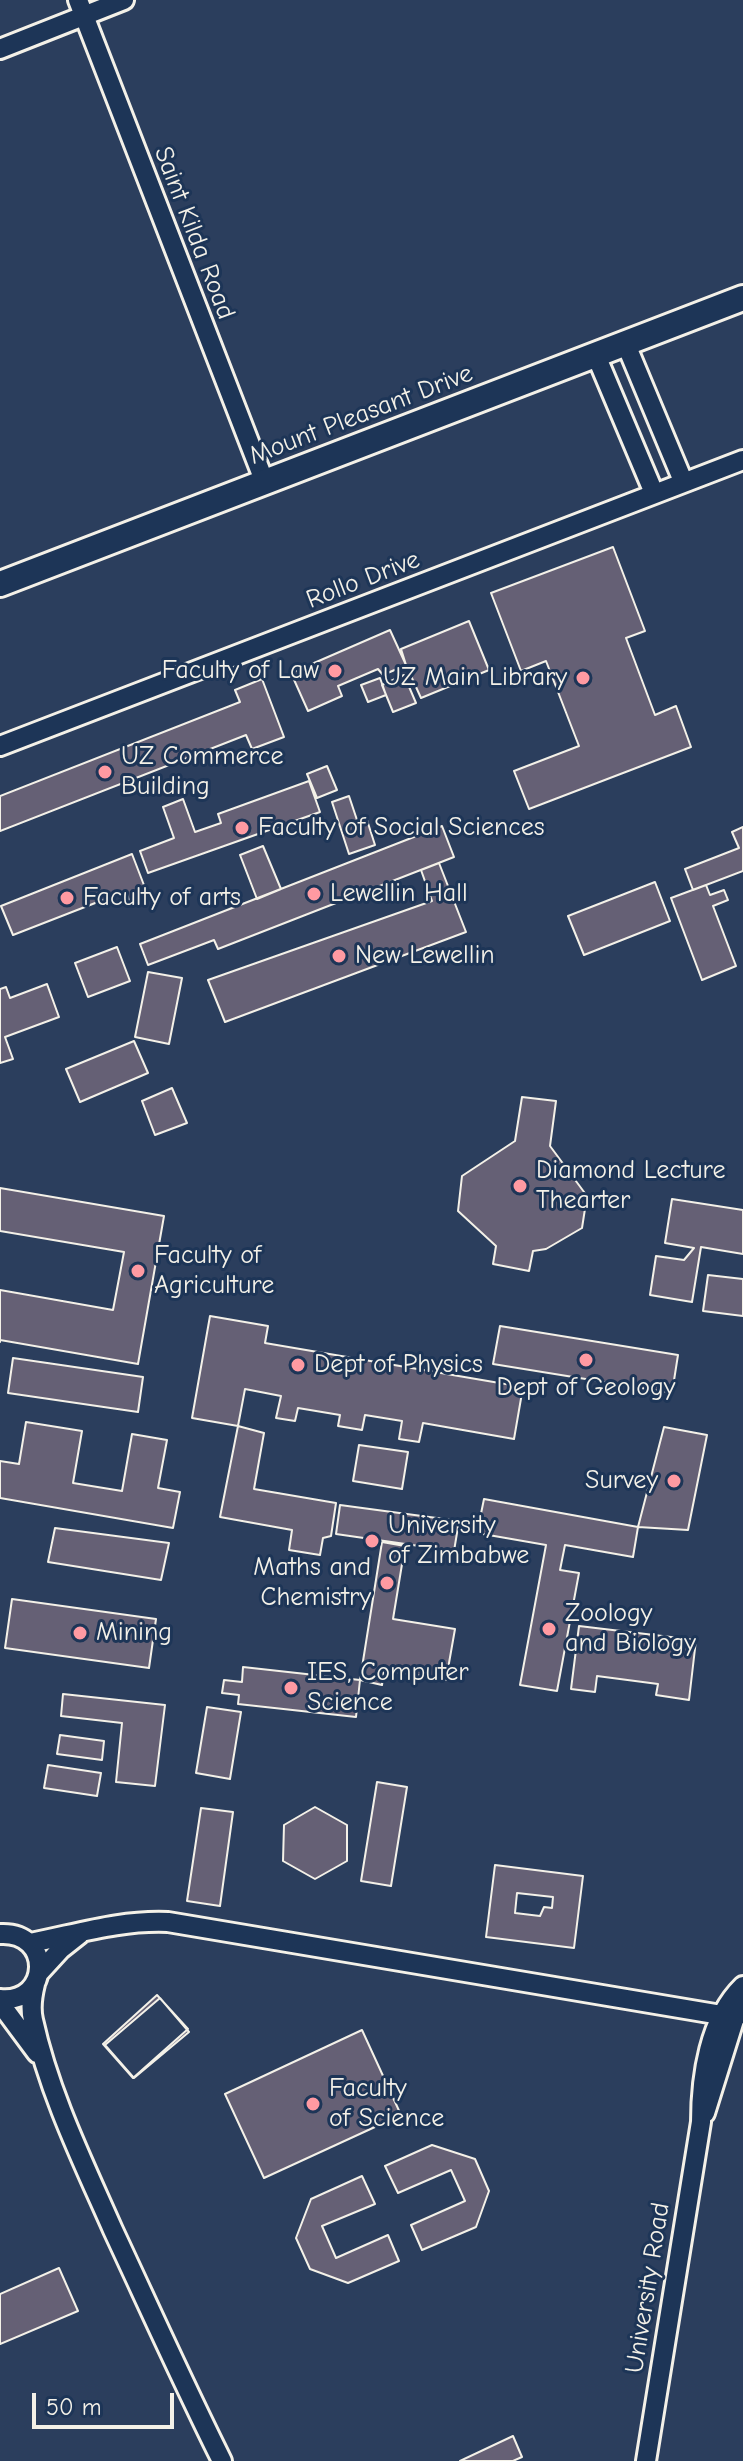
<!DOCTYPE html>
<style>
body{margin:0}
#map{position:relative;width:743px;height:2461px;overflow:hidden;background:#2b3e5d;font-family:"Comic Neue",sans-serif}
canvas{display:block}
.scale{position:absolute;left:32px;top:2393px;width:142px;height:36px;box-sizing:border-box;border:4px solid #f4f1e8;border-top:0;padding-left:10px;font-size:24px;line-height:28px;white-space:nowrap;color:#f4f1e8;-webkit-text-stroke:6px #1d3557;paint-order:stroke}
</style>
<div id="map">
<canvas width="743" height="2461"></canvas>
<div class="scale">50 m</div>
</div>
<script>
const ctx = document.querySelector('canvas').getContext('2d');
ctx.lineJoin = 'round';
function fill(path, color) {
  ctx.fillStyle = color;
  ctx.fill(path, 'evenodd');
}
function strokePath(path, color, width, dash) {
  ctx.strokeStyle = color;
  ctx.lineWidth = width;
  ctx.lineCap = dash ? 'butt' : 'round';
  ctx.setLineDash(dash || []);
  ctx.stroke(path);
}
function drawText(font, color, halo, rows, align = 'center') {
  ctx.font = font + ' "Comic Neue",sans-serif';
  ctx.lineWidth = 6;
  ctx.setLineDash([]);
  ctx.textBaseline = 'middle';
  ctx.strokeStyle = halo;
  ctx.fillStyle = color;
  for (const [text, x, y, turn = 0] of rows) {
    ctx.save();
    ctx.translate(x, y);
    ctx.rotate((+turn || 0) * Math.PI / 180);
    ctx.textAlign = isNaN(turn) ? turn : align;
    if (halo) ctx.strokeText(text, 0, 0);
    ctx.fillText(text, 0, 0);
    ctx.restore();
  }
}
const building = new Path2D(`
 M613 547 645 631 626 638 655 715 676 706 691 747 529 809 514 771 579 746 546 661 521 671 491 593Z
 M469 621 489 670 421 698 406 665 401 649Z
 M390 630 406 665 383 675 378 669 338 686 342 696 308 711 291 673Z
 M404 675 416 703 393 712 382 685Z
 M380 678 386 695 368 702 361 685Z
 M262 679 284 737 252 749 246 735 0 831V796L240 702 235 690Z
 M327 766 337 790 317 798 307 774Z
 M309 781 320 812 148 873 140 851 174 838 163 807 183 799 195 832 221 823 218 814Z
 M349 796 358 823 367 820 375 845 349 854 332 802Z
 M442 826 454 857 218 949 214 940 148 965 140 944Z
 M743 827V871L693 890 685 869 739 848 732 832Z
 M263 846 281 889 257 899 240 855Z
 M132 854 147 893 129 900 126 891 13 935 1 906Z
 M439 863 466 932 225 1022 208 980 432 901 421 870Z
 M655 882 670 921 584 955 568 916Z
 M706 885 710 895 724 890 728 900 713 906 736 966 702 980 671 898Z
 M117 947 130 981 88 997 75 963Z
 M148 972 182 978 169 1044 135 1037Z
 M47 984 59 1017 5 1037 13 1059 0 1063V989L6 987 10 998Z
 M134 1041 148 1073 80 1102 66 1069Z
 M172 1088 187 1123 155 1135 142 1101Z
 M522 1097 556 1101 550 1146 587 1196 582 1228 546 1249 533 1251 529 1271 493 1264 496 1246 458 1211 462 1176 515 1141Z
 M0 1188 164 1216 138 1364 0 1340V1342V1290L113 1310 124 1252 0 1231Z
 M672 1199 743 1210V1254L701 1247 692 1302 650 1295 656 1256 684 1260 694 1248 665 1243Z
 M708 1275 743 1279V1316L703 1311Z
 M210 1316 268 1326 265 1343 523 1387 514 1439 423 1423 419 1442 399 1439 402 1421 365 1415 362 1430 338 1426 340 1415 298 1408 295 1421 276 1418 281 1396 245 1389 238 1426 192 1418Z
 M500 1326 678 1355 672 1393 493 1364Z
 M13 1358 143 1377 138 1412 8 1393Z
 M26 1422 82 1431 73 1483 122 1491 132 1434 167 1440 158 1488 180 1492 173 1528 0 1498V1461L19 1464Z
 M238 1426 264 1433 254 1489 336 1503 331 1536 323 1538 320 1555 289 1550 292 1530 220 1517Z
 M664 1427 707 1435 688 1530 638 1527Z
 M359 1445 408 1452 402 1489 353 1481Z
 M484 1499 638 1527 633 1557 565 1545 560 1570 579 1573 557 1691 520 1685 546 1545 477 1533Z
 M340 1505 459 1521 454 1551 336 1534Z
 M55 1528 169 1543 161 1580 48 1562Z
 M382 1542 405 1546 393 1619 455 1629 446 1680 384 1670 382 1685 360 1680Z
 M12 1599 156 1619 149 1668 5 1648Z
 M579 1626 696 1640 689 1700 656 1695 658 1684 597 1676 595 1692 571 1689Z
 M243 1667 360 1680 356 1717 238 1704 239 1695 222 1693 224 1680 242 1682Z
 M63 1694 165 1705 155 1786 116 1782 122 1723 61 1716Z
 M207 1707 241 1712 230 1779 196 1773Z
 M60 1735 104 1741 102 1760 57 1754Z
 M48 1765 101 1773 97 1796 44 1788Z
 M377 1782 407 1787 391 1886 361 1881Z
 M315 1807 347 1825V1861L315 1879 283 1861 284 1825Z
 M201 1808 233 1812 220 1906 187 1901Z
 M495 1865 583 1876 574 1948 486 1937ZM517 1893 553 1897 552 1908 544 1907 540 1916 515 1913Z
 M157 1995 188 2029 133 2078 103 2044Z
 M160 1998 189 2032 134 2078 105 2045Z
 M362 2030 401 2115 264 2178 225 2094Z
 M432 2145 475 2159 489 2191 476 2227 422 2250 411 2225 465 2201 451 2170 398 2193 385 2166Z
 M362 2176 375 2204 322 2226 336 2258 388 2235 399 2261 348 2283 310 2269 296 2238 311 2199Z
 M59 2268 78 2311 0 2344V2294Z
 M513 2436 522 2457 513 2461H460Z`);
fill(building, '#656075');
strokePath(building, '#f4f1e8', 2);
const street = new Path2D(`
 M78 0 265 483
 M0 49 124 0
 M625 342 683 481
 M595 353 654 493
 M0 746 743 460
 M0 1934C53 1931 51 2004 0 1999
 M30 1943C77 1934 119 1920 168 1922L721 2015 734 2020
 M39 1973 61 1949 80 1934
 M35 1984C32 1996 30 2007 33 2020 49 2093 83 2162 113 2230 149 2307 184 2385 222 2461
 M0 2003 37 2053
 M705 2113 734 2020 743 2007
 M646 2461 701 2122C701 2077 709 2019 743 1986`);
const secondary = new Path2D(`
 M0 584 743 298`);
strokePath(street, '#f4f1e8', 24);
strokePath(secondary, '#f4f1e8', 30);
strokePath(street, '#1d3557', 18);
strokePath(secondary, '#1d3557', 24);
for (const [x, y, r, color] of [
 [335,671,8,"#ff9aa2"],
 [583,678,8,"#ff9aa2"],
 [105,772,8,"#ff9aa2"],
 [242,828,8,"#ff9aa2"],
 [314,894,8,"#ff9aa2"],
 [67,898,8,"#ff9aa2"],
 [339,956,8,"#ff9aa2"],
 [520,1186,8,"#ff9aa2"],
 [138,1271,8,"#ff9aa2"],
 [586,1360,8,"#ff9aa2"],
 [298,1365,8,"#ff9aa2"],
 [674,1481,8,"#ff9aa2"],
 [372,1541,8,"#ff9aa2"],
 [387,1583,8,"#ff9aa2"],
 [549,1629,8,"#ff9aa2"],
 [80,1633,8,"#ff9aa2"],
 [291,1688,8,"#ff9aa2"],
 [313,2104,8,"#ff9aa2"]
]) {
  const dot = new Path2D();
  dot.arc(x, y, r, 0, 2 * Math.PI);
  ctx.fillStyle = color;
  ctx.fill(dot);
  strokePath(dot, '#1d3557', 3);
}
drawText('26px', '#f4f1e8', '#1d3557', [
 ["Saint Kilda Road",194,233,69],
 ["Mount Pleasant Drive",361,415,-21],
 ["Rollo Drive",363,580,-21],
 ["University Road",648,2288,-81]
]);
drawText('26px', '#f4f1e8', '#1d3557', [
 ["Faculty of Law",319,671,"right"],
 ["UZ Main Library",567,678,"right"],
 ["UZ Commerce",121,757],
 ["Building",121,787],
 ["Faculty of Social Sciences",258,828],
 ["Lewellin Hall",330,894],
 ["Faculty of arts",83,898],
 ["New Lewellin",355,956],
 ["Diamond Lecture",536,1171],
 ["Thearter",536,1201],
 ["Faculty of",154,1256],
 ["Agriculture",154,1286],
 ["Dept of Physics",314,1365],
 ["Dept of Geology",586,1388,"center"],
 ["Survey",658,1481,"right"],
 ["University",388,1526],
 ["of Zimbabwe",388,1556],
 ["Maths and",371,1568,"right"],
 ["Chemistry",371,1598,"right"],
 ["Zoology",565,1614],
 ["and Biology",565,1644],
 ["Mining",96,1633],
 ["IES, Computer",307,1673],
 ["Science",307,1703],
 ["Faculty",329,2089],
 ["of Science",329,2119]
], 'left');
</script>
